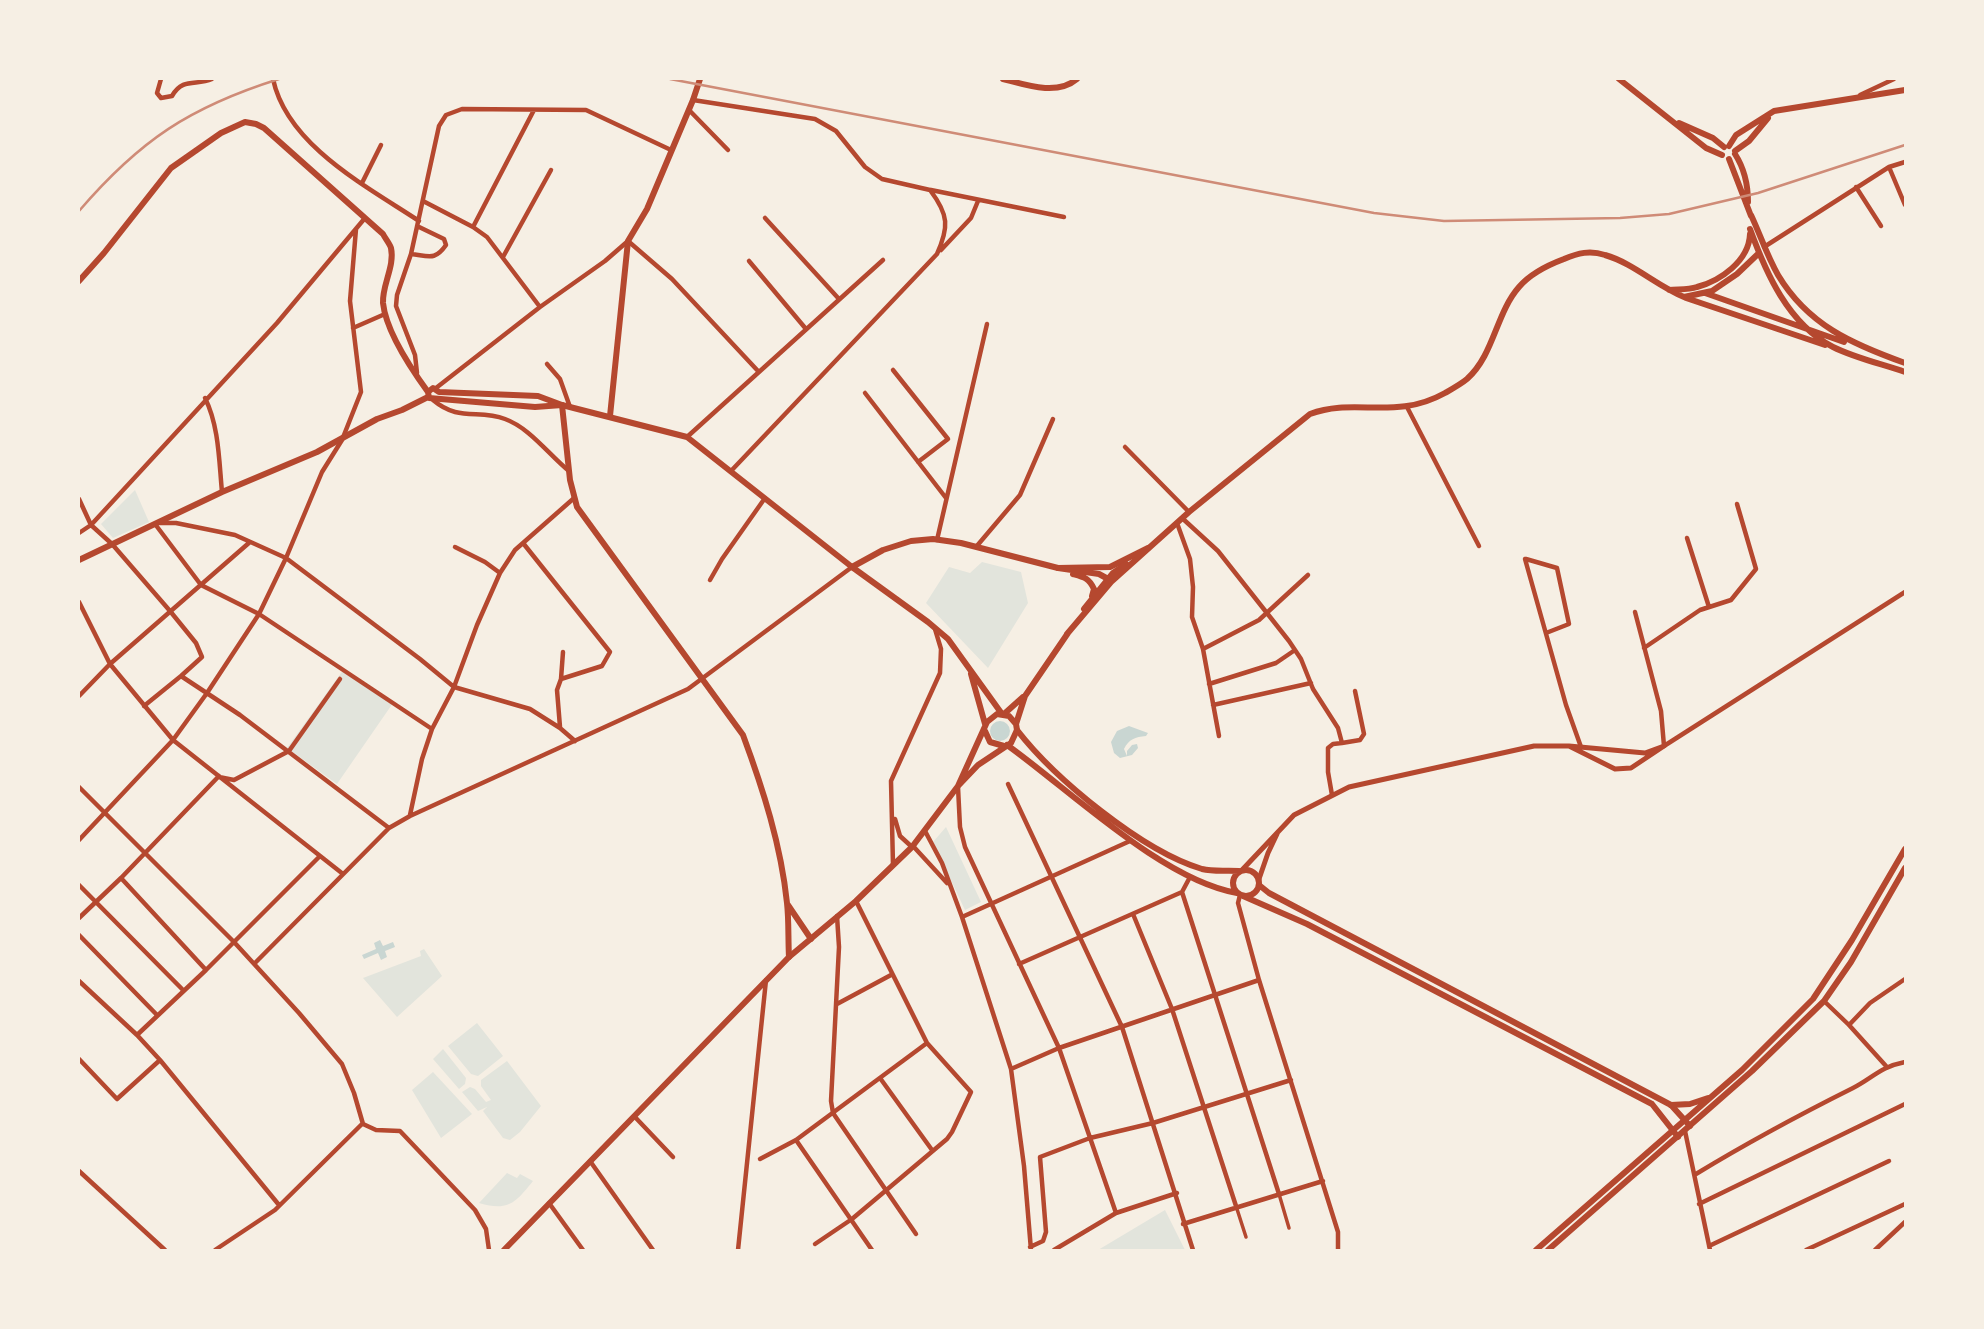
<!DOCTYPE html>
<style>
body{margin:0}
#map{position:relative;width:1984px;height:1329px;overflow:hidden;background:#f6efe4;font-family:"Roboto Condensed",sans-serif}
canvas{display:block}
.frame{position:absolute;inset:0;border:80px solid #f6efe4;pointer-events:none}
</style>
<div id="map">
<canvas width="1984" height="1329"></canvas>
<div class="frame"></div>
</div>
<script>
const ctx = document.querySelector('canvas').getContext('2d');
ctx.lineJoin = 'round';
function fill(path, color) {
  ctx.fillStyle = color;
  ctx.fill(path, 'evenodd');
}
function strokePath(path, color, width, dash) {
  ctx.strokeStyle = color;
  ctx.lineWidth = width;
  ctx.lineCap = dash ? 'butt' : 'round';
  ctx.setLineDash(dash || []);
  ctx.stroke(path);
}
fill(new Path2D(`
 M135 490 149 522 113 538 101 524Z
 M982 562 1021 572 1028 603 988 668 926 603 949 567 970 573Z
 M344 669 393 703 337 784 287 748Z
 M946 827 981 902 965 910 933 842Z
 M424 949 442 976 397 1017 363 978 421 956 420 951Z
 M477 1023 503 1056 478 1076 471 1074 448 1046Z
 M443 1049 466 1078 465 1084 459 1089 433 1059Z
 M507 1061 541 1106 520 1132 510 1140 503 1138 483 1111 487 1107 478 1111 462 1092 470 1087 475 1089 486 1102 491 1100 481 1086V1080Z
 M433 1072 472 1114 441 1138 412 1090Z
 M507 1173 517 1178 520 1174 533 1181C516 1202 509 1212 479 1203Z
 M1165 1210 1185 1250H1098Z`), '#e2e4dc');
fill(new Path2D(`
 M990 731a10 10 0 1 1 20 0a10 10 0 1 1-20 0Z
 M1129 726 1148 733 1146 736C1135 737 1129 739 1124 749L1127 756V751L1132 745 1137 744 1138 748 1132 755 1120 758 1114 753 1111 742 1117 731Z
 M380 940 383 946 393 942 395 947 385 951 387 957 381 960 378 953 364 959 362 955 376 949 374 943Z`), '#c9d6d2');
strokePath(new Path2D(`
 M1279 1194 1289 1228
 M1236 1206 1246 1237`), '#b5482f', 3.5);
strokePath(new Path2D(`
 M161 79 157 93 161 98 172 96C183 77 196 86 212 79
 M273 79C287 145 366 186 419 221
 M1860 95 1894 79
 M693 100 815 119 836 131 865 167 882 179 930 190C949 215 949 227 937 254L731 471
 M689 110 728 150
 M1889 167 1905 205
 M362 183 381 145
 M1856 187 1881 226
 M931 190 1064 217
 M423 201 473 227 487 237 540 307
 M765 218 839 299
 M473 227 534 110
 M1764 247 1889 167 1905 162
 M941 250 971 218 978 201
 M411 254C429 256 435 261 446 245L444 239 417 226
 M503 257 551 170
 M749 261 806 329
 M353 328 385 314
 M547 364 560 379 570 407
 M893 370 948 439 918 462
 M417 373 415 355 396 306 397 295 411 254 439 126 446 115 462 109 586 110 671 150
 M436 388 540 307 605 261 628 241 672 279 758 371
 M865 393 946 498
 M205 398C219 426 219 461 222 492
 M433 400C459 422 478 409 505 419 530 428 549 455 569 471
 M1407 407 1479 546
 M687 437 883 260
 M1125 447 1189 512
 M79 499 91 525 112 544 170 611 196 643 202 657 181 676 144 706
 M1182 518 1218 551 1289 641 1301 659 1313 689 1338 728 1342 743 1333 744 1328 748V772L1332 795
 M160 523H176L235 535 286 558 420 659 454 687 530 709 560 728 575 741
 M1177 523 1190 559 1193 587 1192 617 1203 649 1219 736
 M155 524 201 585 259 614 432 729
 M79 533 91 525 277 323 365 218
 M1687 538 1709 607
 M937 540 987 324
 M523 543 610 652 602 666 561 679
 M455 547 485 562 500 573
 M976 547 1020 495 1053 419
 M1525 559 1566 705 1581 747
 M1526 559 1557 568 1569 624 1546 633
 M710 580 722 559 765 498
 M79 602 110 664 173 740 343 874
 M1635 612 1661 711 1664 746 1905 592
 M1644 648 1700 610 1731 600 1756 569 1737 504
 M1203 649 1259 620 1308 575
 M181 676 240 715 389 828
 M1209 684 1276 663 1295 650
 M79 696 110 664 250 542
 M1213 705 1311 683
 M560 727 557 690 561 679 563 652
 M1342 743 1360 740 1364 734 1355 691
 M219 777 234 780 289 751 340 679
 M1008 784 1122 1027 1193 1250
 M79 787 234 942 299 1013 342 1064 354 1093 363 1124 376 1130 400 1131 475 1210 486 1229 489 1250
 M958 787 960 827 965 847 1059 1048 1116 1213
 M410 815 422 759 432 729 454 687 477 625 500 573 515 550 573 499
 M895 819 900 836 912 847
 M925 831 942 863 962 917 1011 1069 1024 1166 1031 1250
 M79 840 173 740 207 693 259 614 286 558 322 472 342 440 361 392 350 301 356 229
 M913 846 947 883
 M893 865 891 781 940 673 941 649 935 629
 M121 878 206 970
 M79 885 183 990
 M1182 892 1279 1194
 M1240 895 1238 903 1259 980 1338 1232V1250
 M1133 914 1172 1009 1236 1206
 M837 916 839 947 831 1101 833 1113 916 1234
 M962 917 1130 841
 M79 918 121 878 219 776
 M79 935 157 1015
 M254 964 389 828 410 816 688 689 852 567
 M1019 964 1182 892 1190 877
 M79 981 137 1035 160 1060 279 1205
 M1824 1001 1849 1025 1886 1066
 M837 1004 891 975
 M1849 1025 1870 1003 1905 979
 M137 1035 206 970 320 856
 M79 1059 117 1099 160 1060
 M1011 1069 1059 1048 1259 980
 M880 1078 932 1150
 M634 1116 673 1157
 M1685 1131 1710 1250
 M796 1140 872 1250
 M760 1159 796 1140 927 1043
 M590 1161 653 1250
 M79 1171 165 1250
 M1696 1174C1747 1143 1799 1115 1853 1088 1874 1077 1880 1067 1905 1062
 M549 1203 583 1250
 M1699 1204 1905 1104
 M1183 1224 1323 1181
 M815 1244 852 1219 947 1139 952 1132 971 1092 927 1043 856 901
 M1709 1246 1889 1161
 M1030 1247 1043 1241 1046 1232 1040 1157 1090 1138 1153 1123 1291 1080
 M215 1250 275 1210 362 1124
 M738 1250 766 980
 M1054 1250 1116 1213 1177 1193
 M1806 1250 1905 1204
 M1875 1250 1905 1222`), '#b5482f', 4.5);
strokePath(new Path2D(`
 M1569 746 1645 753 1664 746 1631 768 1615 769Z
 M1242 870 1294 815 1349 787 1534 746H1569
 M1259 879 1268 853 1277 834`), '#b5482f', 5);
strokePath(new Path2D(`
 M1003 79C1026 85 1057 96 1077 79
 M562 405 570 480 577 507 743 735C763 789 781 845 787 903 789 921 788 939 789 957
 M610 416 628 241 647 209 693 100 700 79
 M852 567 883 550 911 541 933 539 961 543 1058 568 1110 567 1148 548
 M1017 730C1055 779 1142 851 1202 869 1214 872 1227 870 1239 871
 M1007 745C1070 790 1162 880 1237 893
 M1233 883a13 13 0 1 1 26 0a13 13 0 1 1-26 0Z
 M1259 885 1269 893 1671 1105 1690 1126
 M1243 896 1307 924 1652 1104 1678 1137
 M788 905 811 939`), '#b5482f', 6);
strokePath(new Path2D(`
 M1619 79 1706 148 1722 155
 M1679 123 1713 138 1724 147
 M1729 146 1736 135 1774 111 1905 90
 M1735 151 1749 141 1768 118
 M1735 154C1744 168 1748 184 1748 202
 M1729 159 1751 216
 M1751 215C1760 234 1767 256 1778 275 1808 325 1852 344 1905 363
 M1750 229C1766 273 1788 324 1833 347 1855 358 1882 364 1905 372
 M79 281 104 253 171 168 221 133 245 122 256 124 264 128 383 234C385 238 390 244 391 248 395 266 382 285 383 303 386 331 412 370 428 392L429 398 535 407 562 405
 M1669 290C1678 289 1688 290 1697 287 1720 281 1749 261 1750 234
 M1705 293 1844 342
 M1686 298 1825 345
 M428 392 433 388 439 392 538 396 562 405 687 437 852 567 928 622 948 639 1002 714
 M79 560 222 492 317 452 377 419 402 410 428 397
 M1058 568 1099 574 1110 580
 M1073 574C1084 577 1089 578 1094 589L1092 596
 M1084 609 1113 573 1126 564
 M1067 634 1111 582 1189 512 1310 414C1355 397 1395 421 1445 393 1452 389 1461 384 1467 379 1494 355 1496 313 1519 287 1530 274 1548 265 1564 259 1578 253 1590 250 1605 255 1633 263 1657 286 1684 297L1712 291 1737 274 1759 253
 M971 674 985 724
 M1004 714 1023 697
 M1016 724 1025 696 1068 633
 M985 731 990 742 1004 746
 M1671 1105 1690 1104 1708 1098
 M504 1250 789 957 856 901 912 847 958 786 978 765 1011 743 1017 730 1016 724 1009 716 997 714 987 722 958 786
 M1536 1250 1742 1070 1813 999 1852 940 1905 849
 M1548 1250 1752 1071 1824 1001 1851 962 1905 868`), '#b5482f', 6);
strokePath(new Path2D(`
 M670 79 1374 213 1444 221 1620 218 1669 214 1758 193 1905 145
 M79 211C140 140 190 107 279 79`), '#cf8b77', 2.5);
</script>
